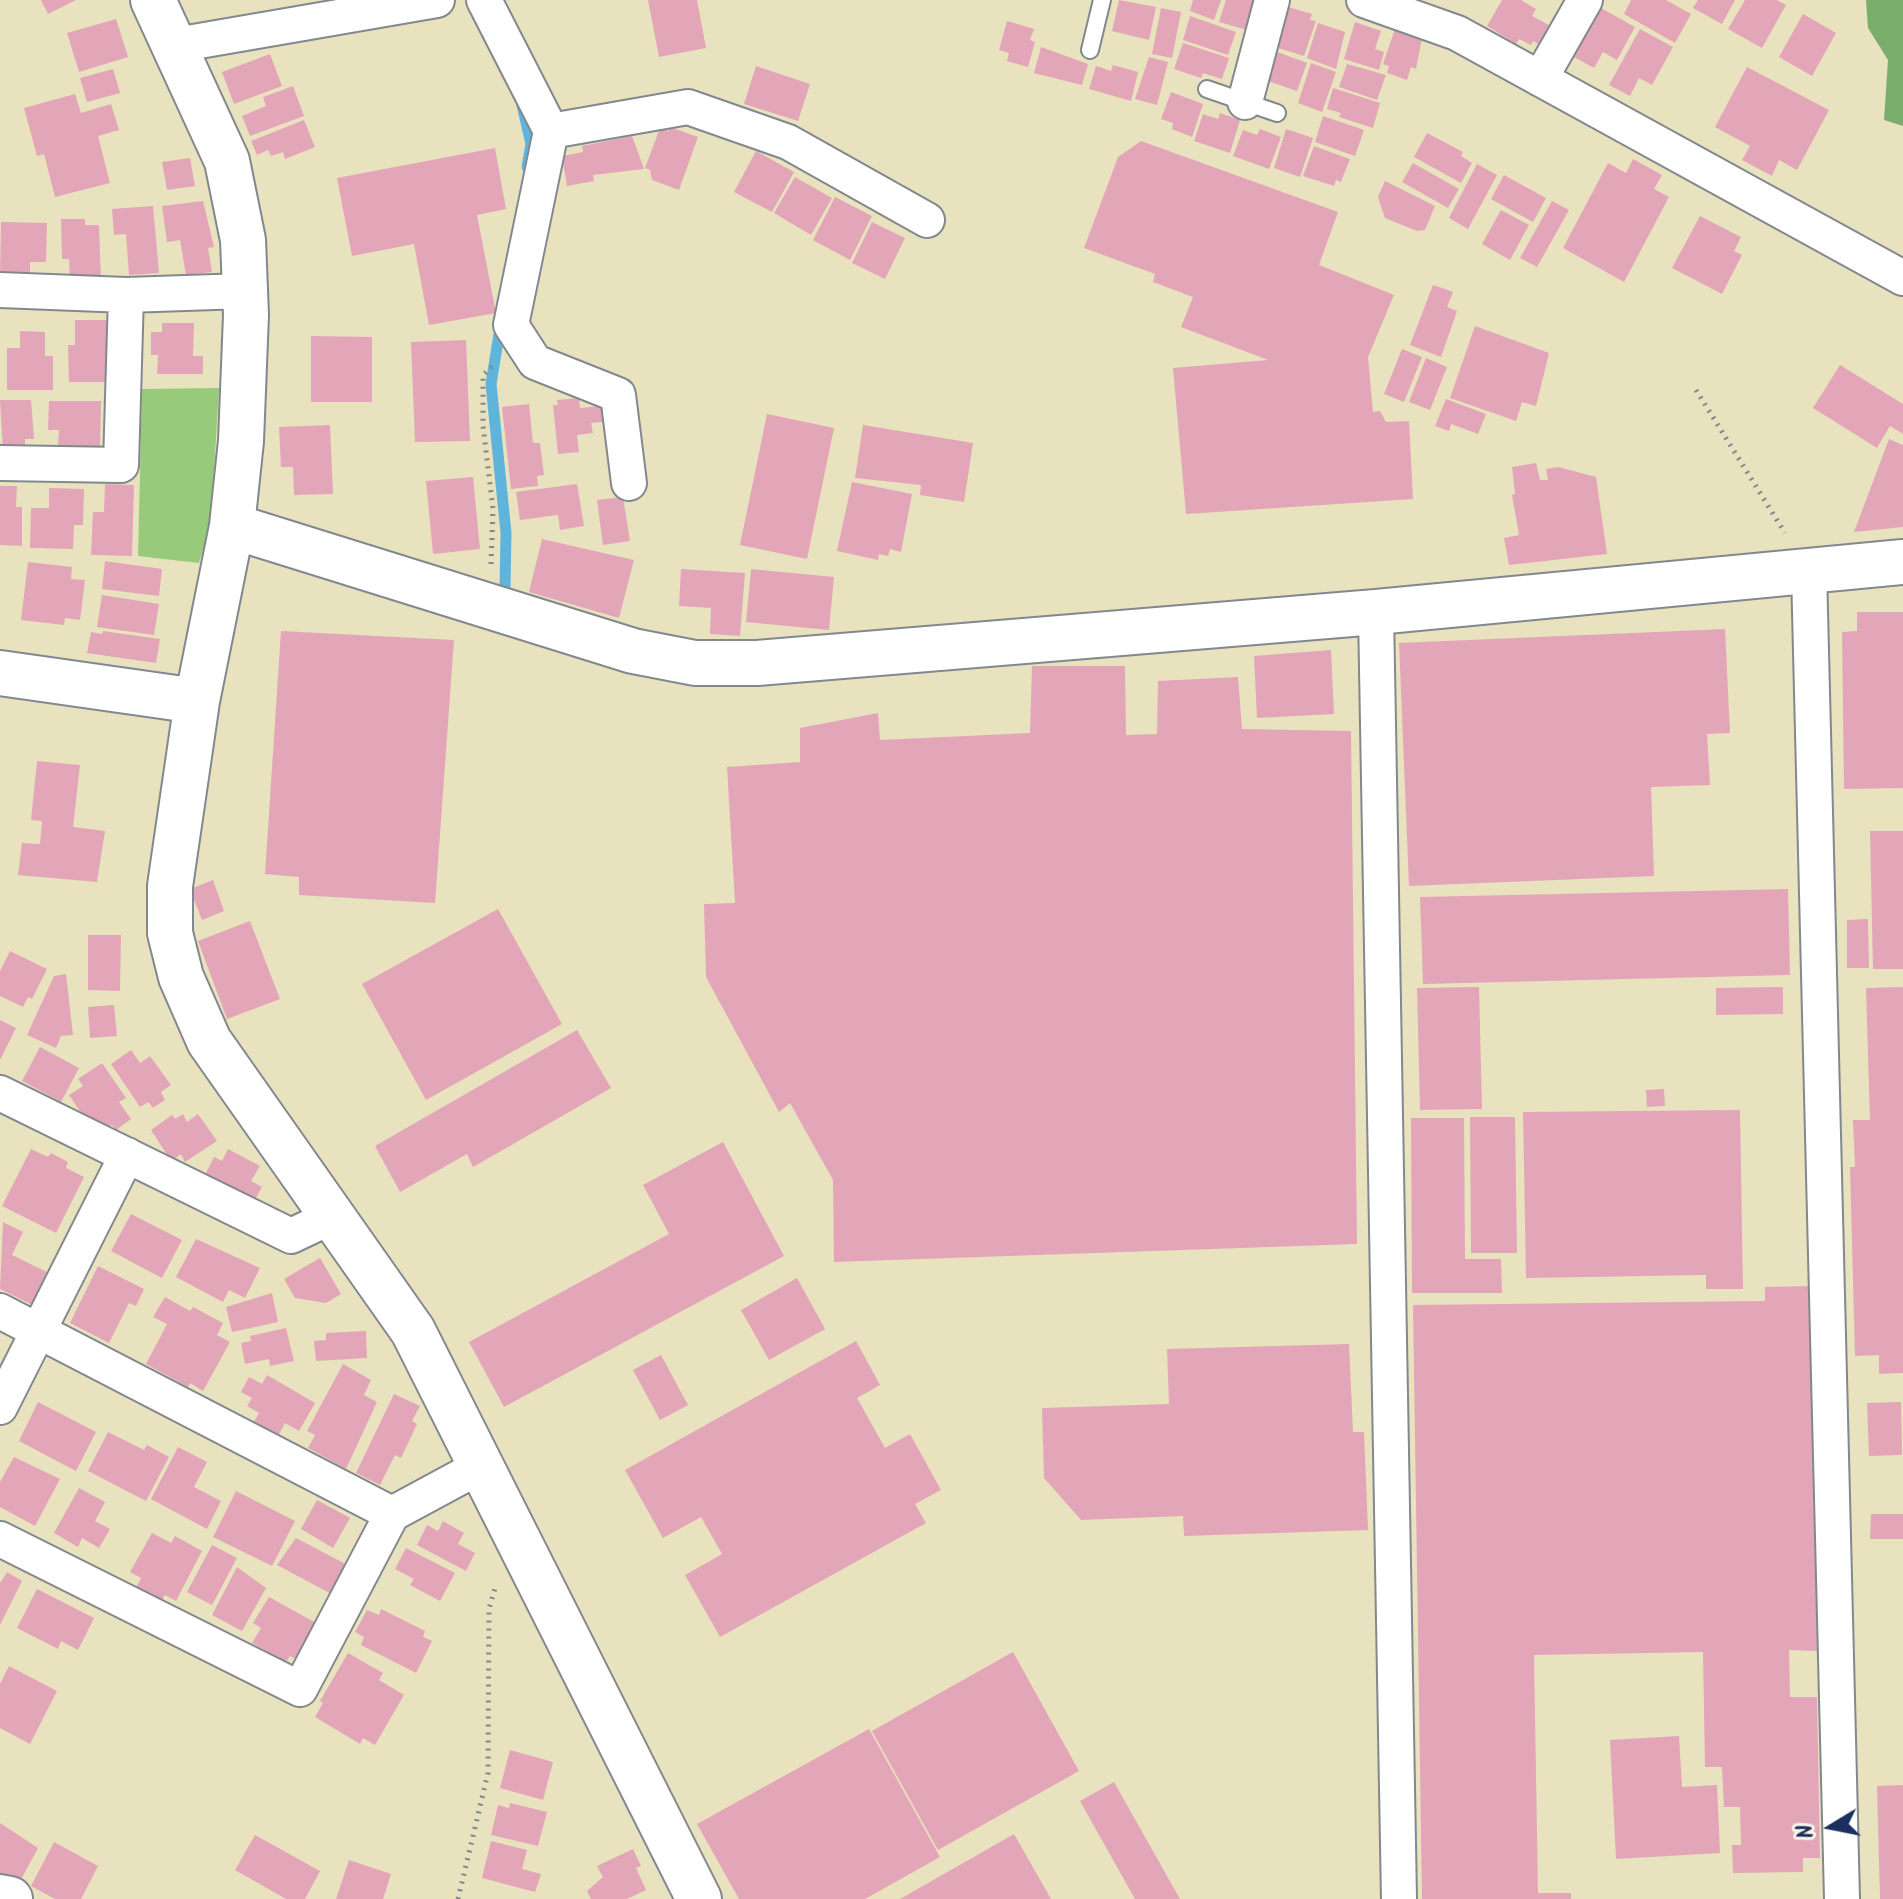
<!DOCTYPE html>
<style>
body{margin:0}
#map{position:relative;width:1903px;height:1899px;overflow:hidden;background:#e9e2bf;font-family:Kalam,sans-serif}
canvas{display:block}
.north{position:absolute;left:1791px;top:1787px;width:80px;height:80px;-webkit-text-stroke:6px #f7f3e8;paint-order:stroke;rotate:260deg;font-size:22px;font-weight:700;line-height:32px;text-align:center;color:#1b2f5e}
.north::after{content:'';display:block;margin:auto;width:28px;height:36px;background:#1b2f5e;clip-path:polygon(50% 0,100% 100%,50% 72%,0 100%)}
</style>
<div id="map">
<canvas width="1903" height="1899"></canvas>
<div class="north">N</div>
</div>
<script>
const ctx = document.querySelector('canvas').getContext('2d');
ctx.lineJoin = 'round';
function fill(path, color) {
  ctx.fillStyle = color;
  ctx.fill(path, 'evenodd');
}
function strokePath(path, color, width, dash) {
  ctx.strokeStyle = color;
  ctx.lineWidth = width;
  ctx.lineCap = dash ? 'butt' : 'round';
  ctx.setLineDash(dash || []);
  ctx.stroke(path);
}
fill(new Path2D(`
 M219 388 211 521 199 563 138 556 142 389Z`), '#97ca7a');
fill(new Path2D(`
 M1866 0H1903V126L1884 120 1888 60 1868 28Z`), '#79ae6a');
strokePath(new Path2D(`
 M522 105 531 144 527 167
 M501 322 491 384 506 533 505 588`), '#5eb4db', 11);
fill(new Path2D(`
 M41 0H76L48 14Z
 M648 0H697L706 48 659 57Z
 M1119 0 1156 7 1149 40 1112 31Z
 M1193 0H1221L1214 20 1190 11Z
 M1226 0H1256L1247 30 1219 22Z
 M1502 0H1521L1536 9 1532 16 1549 25 1538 44 1533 41 1531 45 1519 39 1516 44 1487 26Z
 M1631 0H1666L1691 14 1675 43 1624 14Z
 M1698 0H1735L1722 24 1693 8Z
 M1745 0H1777L1786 5 1762 48 1728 29Z
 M1288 7 1312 14 1310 20 1316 21 1304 56 1275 47Z
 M1161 8 1181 12 1172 58 1152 54Z
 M1601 8 1635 27 1617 60 1603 52 1594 68 1574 57Z
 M1803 14 1836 33 1812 76 1779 57Z
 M1190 16 1236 32 1228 55 1183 40Z
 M116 19 128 57 79 72 67 33Z
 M1007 21 1034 29 1030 40 1035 42 1028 67 1007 61 1009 53 999 50Z
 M1355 22 1381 31 1375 49 1384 52 1379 70 1344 59Z
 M1318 23 1345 32 1336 69 1307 58Z
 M1395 29 1422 38 1416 69 1411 67 1407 80 1387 73 1389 66 1383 64Z
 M1640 29 1673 47 1652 85 1639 78 1630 96 1609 85Z
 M1183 43 1229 58 1222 79 1203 73 1201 78 1174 69Z
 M1041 47 1088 64 1082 85 1034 73Z
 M1272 50 1307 63 1297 91 1262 79Z
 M270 54 282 86 234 104 222 72Z
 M1149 57 1168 62 1157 105 1135 99Z
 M1311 63 1336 72 1322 112 1298 103Z
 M1347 64 1386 75 1377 100 1339 87Z
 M1113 65 1138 72 1131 101 1089 89 1096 66 1111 71Z
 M756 66 810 84 798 121 744 104Z
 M1747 67 1829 110 1797 170 1779 160 1772 176 1742 160 1750 146 1715 127Z
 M113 69 120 93 87 102 80 78Z
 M293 86 304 116 250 136 242 116 266 106 263 97Z
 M1333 88 1380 103 1373 128 1339 117 1341 113 1327 109Z
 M1171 92 1203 104 1192 137 1172 129 1173 123 1161 119Z
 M75 94 81 113 111 104 119 130 98 136 110 183 55 197 44 154 37 156 24 108Z
 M1220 113 1240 120 1230 153 1194 141 1203 114 1218 119Z
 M1323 116 1364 130 1355 156 1315 142Z
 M304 120 315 147 285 159 283 152 271 156 268 150 257 155 251 141Z
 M670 127 698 137 679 190 652 180 650 170 645 168 660 128 669 131Z
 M1260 129 1281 137 1269 169 1233 156 1243 130 1257 135Z
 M1286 129 1313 138 1300 177 1274 168Z
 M1427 133 1463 152 1461 156 1472 163 1461 183 1414 157Z
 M632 136 644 169 593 175 594 181 567 186 562 156 583 152 582 146Z
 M1141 141 1338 212 1319 265 1394 295 1368 357 1373 412 1380 411 1386 422 1409 421 1413 499 1186 514 1173 368 1268 360 1181 327 1193 297 1153 282 1155 274 1084 248 1118 157Z
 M1314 146 1350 159 1341 182 1336 180 1334 186 1303 176Z
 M495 148 506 209 477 215 496 313 429 325 414 244 352 256 337 178Z
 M756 151 794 172 772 212 734 192Z
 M190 158 195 186 167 190 162 162Z
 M1633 159 1662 175 1654 189 1669 197 1624 282 1563 248 1608 163 1626 173Z
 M1413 163 1459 189 1448 208 1402 182Z
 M1477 164 1497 175 1468 229 1449 218Z
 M1504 175 1546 198 1533 222 1491 199Z
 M795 177 832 198 811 235 774 213Z
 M1385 181 1435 206 1425 230 1417 231 1385 218 1378 197Z
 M835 197 872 216 850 260 813 240Z
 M203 201 214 247 208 248 212 272 186 275 180 240 167 242 162 206Z
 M1552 201 1569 210 1537 267 1520 258Z
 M153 206 159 273 129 275 126 234 114 235 112 209Z
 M1501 210 1529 225 1510 260 1482 244Z
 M1700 216 1741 237 1734 251 1742 255 1722 294 1672 268Z
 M61 219H85V225H99L101 281 70 282 69 259H62Z
 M1 222 47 223 46 262H30V277L0 276Z
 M872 222 905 238 885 279 852 263Z
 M1433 285 1453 292 1447 307 1457 311 1441 357 1410 345Z
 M75 320H107V382H69L68 345H75Z
 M162 323H194L193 356H203V374H157L158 355H151V332H162Z
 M1475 326 1549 353 1536 406 1522 402 1516 421 1450 398Z
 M20 331 45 332V356H53V390H7V348H20Z
 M311 336 372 337V402H311Z
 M466 340 470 441 415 442 411 342Z
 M1402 349 1422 357 1404 402 1384 394Z
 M1426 358 1447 367 1430 410 1409 402Z
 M1840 365 1903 404V434L1890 426 1877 448 1813 408Z
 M579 398 580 408 601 406 603 422 591 423 593 433 577 435 579 452 558 454 553 405H558L557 400Z
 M1446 399 1486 414 1478 434 1451 424 1449 431 1435 426Z
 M0 400H31L34 439H25V452H3Z
 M49 401H101L100 449 58 448 59 430H48Z
 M529 404 533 443H540L544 475 537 476 538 486 511 489 502 407Z
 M767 414 834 428 807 559 740 545Z
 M330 425 333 494 294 495 293 467H281L279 427Z
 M863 425 973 443 964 502 920 495 921 485 855 478Z
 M1889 439 1903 445V527L1854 532Z
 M1536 463 1540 480H1548L1546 469 1558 467 1596 477 1607 554 1509 565 1504 538 1519 535 1512 495 1515 494 1512 467Z
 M473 477 480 549 433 554 426 481Z
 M852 482 912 494 901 552 890 549 888 556 879 554 878 560 837 551Z
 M105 484 134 485 132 556 91 555 93 512H104Z
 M577 484 584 526 560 530 558 515 520 520 516 492Z
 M0 486H17L16 507H22V546L0 545Z
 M49 488 84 489 83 525H74L73 549 30 548 31 508H49Z
 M623 497 630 541 603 545 597 500Z
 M542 539 634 560 619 618 529 592Z
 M105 561 162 569 159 596 102 589Z
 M28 562 72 567 71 579 85 580 80 620 65 618 64 625 21 620Z
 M681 569 745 573 740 636 710 634 711 608 679 606Z
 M751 569 834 577 829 630 746 622Z
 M102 595 159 604 154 635 97 627Z
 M1857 612H1903V788L1844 789 1842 632 1857 631Z
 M1725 629 1730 733 1707 734 1710 785 1651 787 1654 876 1409 886 1399 643Z
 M103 631 160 639 156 663 87 653 91 632 102 634Z
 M281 631 454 640 435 903 299 895V877L265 874Z
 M1331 650 1334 714 1257 718 1254 656Z
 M1032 666H1125L1126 735 1157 734 1158 681 1238 677 1242 729 1351 731 1357 1244 834 1262 833 1180 790 1103 779 1112 706 977 704 904 735 903 727 767 800 762V728L878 713 880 740 1030 733Z
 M37 761 80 765 73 827 105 831 97 882 18 875 22 843 40 844 42 821 31 820Z
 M1870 831H1903V969H1873Z
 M213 880 224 911 202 920 190 889Z
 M1788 889 1790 975 1423 984 1420 897Z
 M498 909 562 1024 426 1100 362 984Z
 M1868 919 1869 968H1847V920Z
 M250 921 280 999 227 1019 198 941Z
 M88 935H121L120 991 88 990Z
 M10 951 47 969 32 999 28 997 23 1007 0 996V971Z
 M66 974 73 1035 61 1036 56 1048 27 1035 54 976Z
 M1479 987 1482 1109 1420 1110 1417 988Z
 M1783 987V1014L1716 1015V988Z
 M1903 987V1373L1879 1374V1355L1855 1356 1850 1167H1855L1853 1120H1870L1866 988Z
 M114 1005 117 1036 90 1038 88 1007Z
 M0 1020 16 1028 0 1060Z
 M577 1030 611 1088 473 1167 467 1154 400 1192 375 1146Z
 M40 1047 79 1068 61 1102 22 1081Z
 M131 1050 140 1063 150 1056 171 1085 161 1092 165 1100 153 1108 148 1102 140 1107 111 1064Z
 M102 1063 126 1098 119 1102 131 1119 116 1130 112 1125 102 1131 94 1119 88 1123 69 1095 83 1086 78 1079Z
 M1664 1089 1665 1106 1647 1107 1646 1090Z
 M1740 1110 1743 1289H1706V1275L1526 1278 1523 1112Z
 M183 1114 187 1122 198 1114 217 1141 185 1162 181 1154 171 1161 151 1130 172 1115 175 1119Z
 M1470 1117H1515L1517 1253H1471Z
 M1411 1118H1464L1465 1259H1501L1502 1293H1412Z
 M723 1142 784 1256 504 1407 469 1342 669 1234 643 1185Z
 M31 1149 48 1157 51 1153 68 1162 66 1168 84 1177 56 1233 2 1206Z
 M228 1149 260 1166 251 1181 262 1187 253 1203 204 1177 214 1157 222 1161Z
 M131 1214 182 1240 162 1278 111 1251Z
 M3 1222 23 1232 12 1255 53 1275 37 1307 0 1289Z
 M196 1239 260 1268 245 1298 229 1290 223 1302 176 1277Z
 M320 1258 341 1294 326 1303 295 1298 284 1279Z
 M98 1266 144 1289 136 1306 129 1303 109 1343 70 1323Z
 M797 1278 825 1329 769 1360 741 1310Z
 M1812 1286 1817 1651 1789 1650 1790 1697H1817L1820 1858H1803V1872L1733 1873 1732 1845H1741L1740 1807H1724L1722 1767H1705L1703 1652 1534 1655 1538 1893H1571V1899H1422L1413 1305 1765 1301V1287Z
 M272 1293 278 1322 232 1332 226 1307Z
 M165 1297 190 1311 193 1307 223 1323 217 1335 230 1342 203 1391 190 1383 188 1387 146 1364 167 1324 153 1317Z
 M286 1328 294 1361 270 1366 269 1359 245 1364 241 1343 251 1341 250 1336Z
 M366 1331 367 1358 316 1361 314 1341 326 1340V1333Z
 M856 1341 880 1385 857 1398 885 1448 910 1434 941 1490 915 1504 926 1523 720 1637 685 1575 722 1554 701 1517 663 1538 625 1470Z
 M1349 1344 1353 1432H1364L1368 1530 1184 1536 1183 1516 1081 1520 1044 1478 1042 1408 1169 1404 1167 1349Z
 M661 1355 688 1405 660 1420 633 1370Z
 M343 1364 371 1380 364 1395 377 1402 346 1469 308 1448 315 1435 307 1431Z
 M267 1375 315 1403 299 1431 285 1423 276 1440 252 1425 259 1413 247 1406 252 1398 241 1392 249 1377 262 1384Z
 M394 1394 420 1406 412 1421 417 1424 401 1458 395 1455 380 1485 356 1473Z
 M38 1402 96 1432 76 1471 19 1441Z
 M1901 1402 1902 1455 1869 1456 1867 1403Z
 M108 1432 144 1450 147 1445 169 1457 146 1501 88 1471Z
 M178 1447 207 1462 194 1487 221 1501 207 1529 151 1499Z
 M14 1457 60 1479 35 1526 0 1507V1482Z
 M79 1488 105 1502 95 1521 110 1529 99 1548 82 1538 78 1547 54 1533Z
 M236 1491 295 1521 272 1566 213 1537Z
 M317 1500 350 1518 333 1548 301 1529Z
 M1871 1514H1903V1539H1870Z
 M443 1521 464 1533 458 1544 475 1553 466 1571 417 1545 427 1525 438 1531Z
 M152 1533 171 1543 175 1536 202 1551 176 1601 165 1595 161 1602 136 1588 141 1578 130 1572Z
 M296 1538 353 1568 337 1597 277 1565Z
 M212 1545 237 1558 212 1605 187 1592Z
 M406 1548 455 1573 440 1601 410 1585 414 1579 395 1569Z
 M237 1567 266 1588 242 1631 212 1615Z
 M7 1572 22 1581 0 1625V1583Z
 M37 1589 94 1618 78 1650 61 1641 58 1649 17 1628Z
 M269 1597 327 1629 313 1653 303 1647 296 1659 290 1656 286 1662 252 1643 261 1628 253 1623Z
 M381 1609 425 1631 423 1637 432 1641 416 1673 361 1645 364 1637 355 1632 367 1610 379 1615Z
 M1013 1652 1079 1771 938 1850 872 1731Z
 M348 1653 383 1673 379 1680 404 1695 375 1745 363 1738 360 1744 315 1717 323 1703 320 1701Z
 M9 1666 57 1691 30 1744 0 1728V1684Z
 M869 1729 940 1857 865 1899H739L697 1824Z
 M1679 1736 1682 1787 1717 1785 1720 1853 1616 1859 1610 1740Z
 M510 1750 553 1762 543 1800 500 1788Z
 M1114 1782 1180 1899H1135L1080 1801Z
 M1903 1785V1899H1880L1877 1786Z
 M510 1803 547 1812 538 1846 491 1835 498 1805 509 1808Z
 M0 1823 38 1848 11 1898 0 1892Z
 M1014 1834 1051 1899H900Z
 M255 1835 320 1871 305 1899H286L235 1870Z
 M491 1841 527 1850 522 1869 541 1874 535 1892 482 1878Z
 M54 1842 98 1866 81 1899H55L31 1886Z
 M633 1849 641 1866 636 1868 646 1890 627 1899H591L587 1891 603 1877 597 1866Z
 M349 1860 391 1874 383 1899H336Z`), '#e3a6b8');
const lane = new Path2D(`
 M1090 50 1102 0
 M1207 89 1277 113`);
const street = new Path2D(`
 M484 0 551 131 688 107 788 142 927 220
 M1364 0 1457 33 1903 278
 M176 45 437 0
 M1540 79 1585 0
 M1245 102 1272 0
 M551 131 511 325 535 362 618 395 629 483
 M0 290 126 295 121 465 0 463
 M126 295 245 291
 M1809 571 1842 1899
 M1376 612 1399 1899
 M0 1093 291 1236 333 1216
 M0 1311 392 1514 479 1467
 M0 1407 127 1155
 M0 1539 300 1689 392 1514`);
const secondary = new Path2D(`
 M153 0 227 161 243 240 246 315 241 441 232 526 197 701 170 886V933L181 977 209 1041 413 1331 699 1899
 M232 526 633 651 695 663H757L1376 612 1903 562
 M0 673 197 701
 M0 1897 10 1899`);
strokePath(lane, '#82888e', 20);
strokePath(street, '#82888e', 38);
strokePath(secondary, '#82888e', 48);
strokePath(new Path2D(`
 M1696 390 1785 533
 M491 564 493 509 483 426V375L495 364
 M458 1899 488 1773 489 1609 495 1588`), '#82888e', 5, [2, 6]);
strokePath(lane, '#fff', 16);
strokePath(street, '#fff', 34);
strokePath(secondary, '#fff', 44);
</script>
